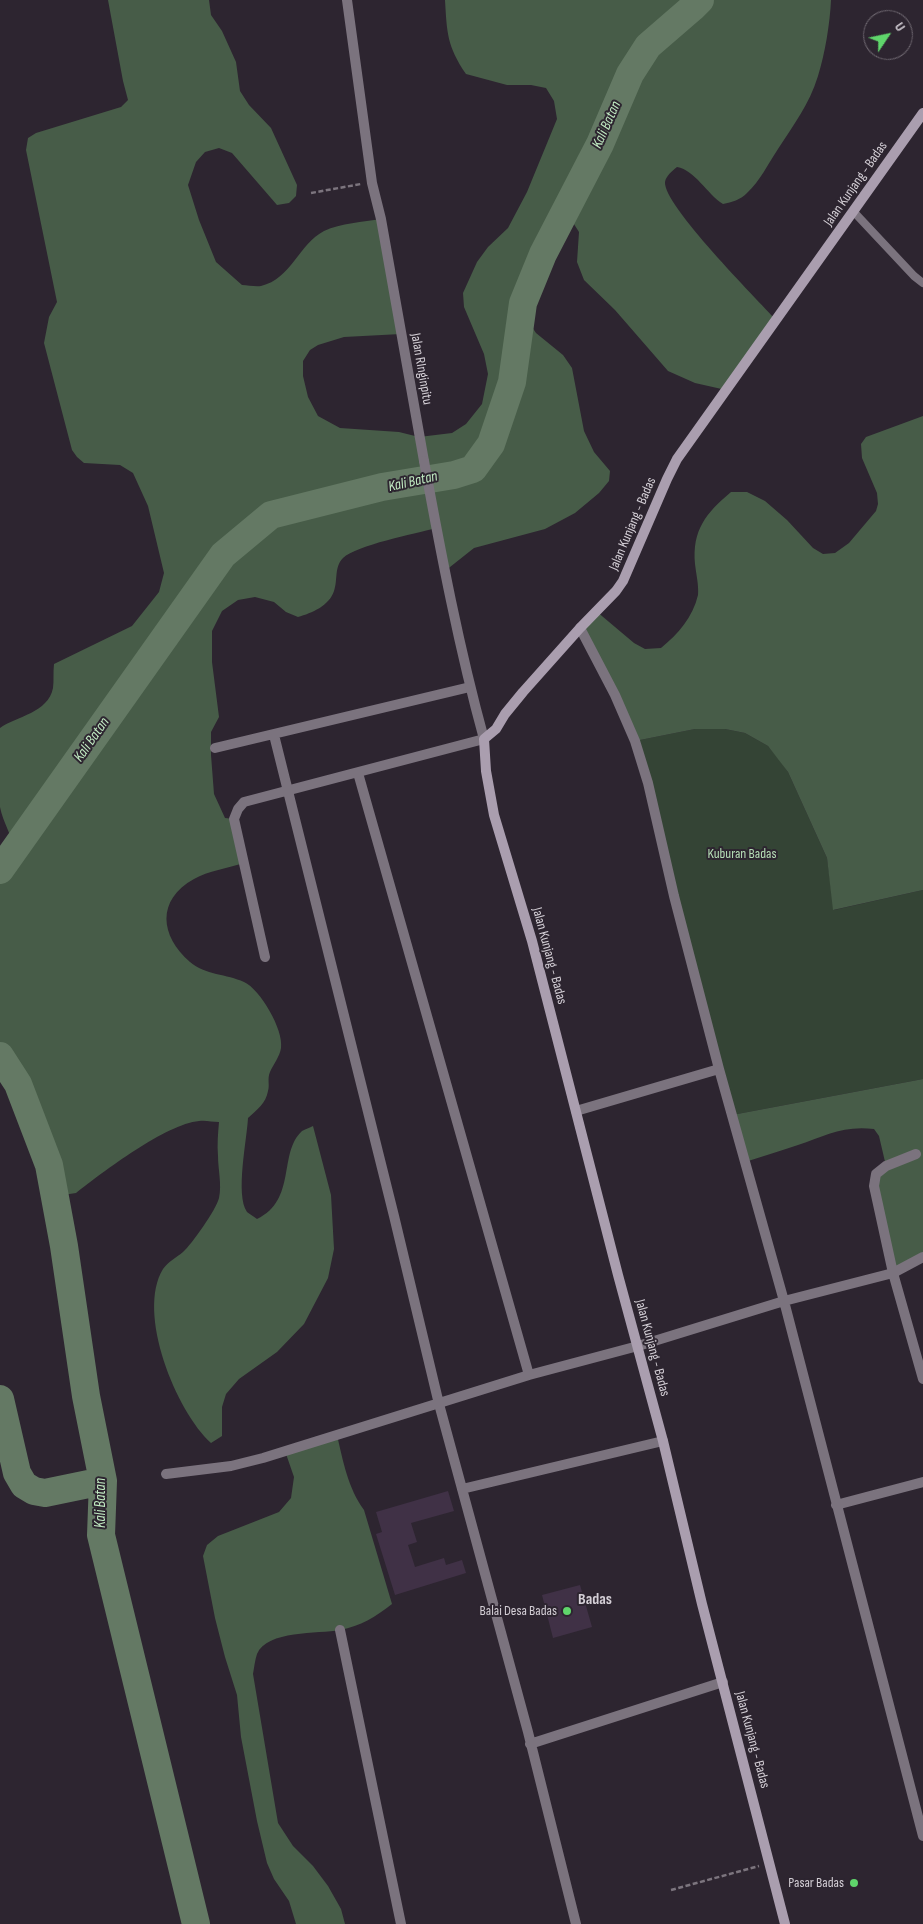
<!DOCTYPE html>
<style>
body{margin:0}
#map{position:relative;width:923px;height:1924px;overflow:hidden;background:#2d2530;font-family:"Sofia Sans Condensed",sans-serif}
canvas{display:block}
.north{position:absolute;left:863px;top:10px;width:50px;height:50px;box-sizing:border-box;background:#2d2530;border:1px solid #706972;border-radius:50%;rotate:56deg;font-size:14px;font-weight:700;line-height:20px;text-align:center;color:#d4cfd6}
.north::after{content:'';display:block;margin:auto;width:18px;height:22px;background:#5fd56b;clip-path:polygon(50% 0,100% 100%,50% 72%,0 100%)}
</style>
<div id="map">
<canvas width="923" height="1924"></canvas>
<div class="north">U</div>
</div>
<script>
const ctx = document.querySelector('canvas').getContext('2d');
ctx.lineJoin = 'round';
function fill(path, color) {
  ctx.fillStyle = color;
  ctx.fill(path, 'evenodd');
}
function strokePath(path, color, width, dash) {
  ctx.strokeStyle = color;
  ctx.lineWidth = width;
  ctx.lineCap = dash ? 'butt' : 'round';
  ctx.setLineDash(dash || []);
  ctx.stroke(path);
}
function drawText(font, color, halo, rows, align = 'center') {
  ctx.font = font + ' "Sofia Sans Condensed",sans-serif';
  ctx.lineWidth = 4;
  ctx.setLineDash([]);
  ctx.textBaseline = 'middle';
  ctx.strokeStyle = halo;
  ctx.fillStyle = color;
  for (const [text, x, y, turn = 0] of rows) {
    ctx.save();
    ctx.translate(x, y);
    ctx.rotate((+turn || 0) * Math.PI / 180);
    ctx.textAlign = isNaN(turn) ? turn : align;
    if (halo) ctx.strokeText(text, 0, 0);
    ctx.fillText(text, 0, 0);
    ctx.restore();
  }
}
fill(new Path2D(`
 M695 729H725L745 733 768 746 779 759 788 772 827 858 834 910 923 890V1079L732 1115 635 741Z`), '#344435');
fill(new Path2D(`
 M108 0H209L211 15 222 31 236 62 240 91 249 105 271 128 297 185 296 196 289 203 277 205 232 153 219 148 205 152 196 162 188 185 199 220 216 262 242 285C248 285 255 287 261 286 291 279 299 244 324 231 341 223 363 222 381 219L401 334 344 337 318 345 310 350 303 361V376L308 397 318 416 340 428 399 432 419 437 452 433 466 424 482 404 488 374 484 354 464 307 463 293 477 262 488 247 508 228 527 192 557 119 554 101 546 88 531 85H507L466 74C447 46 447 33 445 0H831C830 23 825 54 818 76 809 105 794 124 778 149 768 164 760 181 747 193 740 200 732 202 723 204 707 194 695 170 677 167 672 171 666 176 665 182 663 205 757 299 776 320L726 390 695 383 668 371 615 310 584 280 577 262 579 232 572 221 559 222C546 247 525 284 522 312L536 333 563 355 572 368 584 431 594 452 610 471 609 481 599 493 575 513 545 529 474 548 445 571 436 528C414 534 357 545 343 558 334 567 338 580 334 591 329 606 312 613 298 617L286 612 274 602 255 597 238 600 222 611 212 631V662L219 717 211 732V755L214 794 225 818 234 819 244 863C228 868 208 871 194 879 156 900 160 936 190 962 205 975 227 974 244 982 260 989 284 1030 281 1048 280 1056 273 1065 270 1072 267 1079 270 1085 268 1091 266 1103 257 1110 248 1118 247 1139 235 1195 247 1212 250 1214 254 1217 257 1219 297 1200 278 1153 302 1131 305 1129 310 1128 313 1126L331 1195 334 1249 328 1278 304 1324 277 1352 239 1379 226 1394 222 1407V1436L211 1443C176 1411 136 1313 163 1269 168 1262 177 1257 183 1252 192 1244 216 1210 219 1198 222 1185 218 1169 218 1156 217 1145 218 1133 219 1122 212 1122 206 1120 199 1121 166 1124 103 1172 76 1193L63 1195 54 1193 49 1165 18 1084 0 1056V870L14 851C12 834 3 823 0 807V728C17 716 48 713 53 688 54 681 53 672 54 664L132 626 159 592 164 573 148 506 133 473 120 465 84 463 77 457 72 450 44 343 49 317 57 302 26 150 28 138 36 133 121 107 128 100 123 81Z
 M923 416V890L833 910 827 858 788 772 768 746 745 733 725 729H695L635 741 580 628 596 611 634 643 645 649 661 648C678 634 693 617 698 595 699 586 696 573 695 564 692 530 706 513 731 492H747L765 501 787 520 813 548 823 554 835 553 849 543 876 511 878 504 877 493 862 458 861 444 866 437Z
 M923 1079V1257L893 1273 874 1186 886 1166 879 1136 874 1129C844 1125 824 1136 798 1145 781 1151 763 1156 745 1162L732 1115Z
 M337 1435C343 1461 348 1488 364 1510L392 1604C375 1617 361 1626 340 1630 318 1634 267 1630 257 1654 255 1660 254 1668 253 1674L278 1823 293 1846 313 1866 328 1886 341 1909 345 1924H296L289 1901 274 1879 267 1863 257 1821 241 1737 237 1695 225 1657 215 1618 203 1556 207 1545 218 1536 279 1512 291 1498 294 1477 285 1451Z`), '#475c48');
strokePath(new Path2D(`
 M0 870 223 555 271 515 382 487 454 475 473 469 491 444 512 382 523 303 543 254 600 144 630 74 648 46 692 8 700 0
 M0 1056 18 1084 49 1165 64 1246 86 1396 103 1481 101 1535 196 1924
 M0 1399 17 1473 24 1485 34 1491 45 1493 103 1481`), '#647964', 28);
fill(new Path2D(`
 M448 1491 454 1511 411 1523 417 1542 408 1545 415 1567 444 1558 446 1565 462 1560 466 1573 395 1595 376 1534 382 1532 376 1512Z
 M580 1585 592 1627 553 1638 542 1595Z`), '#403146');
strokePath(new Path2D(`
 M311 193 361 184
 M671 1890 759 1866`), '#7c757e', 2.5, [5, 2.5]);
strokePath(new Path2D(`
 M853 211 914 276 923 283`), '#7b737e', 8);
strokePath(new Path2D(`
 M347 0 372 183 381 219 424 461
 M580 628 615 695 635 741 648 783 674 896 719 1069 784 1301 923 1836
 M274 735 394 1216 439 1404 528 1732 576 1924
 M215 748 470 687
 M358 773 529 1375
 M265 957 234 819 238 809 244 802 484 739
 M576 1111 719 1069
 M916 1154 886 1166 876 1174 874 1186 893 1273 923 1257
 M166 1474 231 1466 263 1458 529 1375 638 1346 784 1301 893 1273 923 1379
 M462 1489 663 1441
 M836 1505 923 1482
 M340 1630 401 1924
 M530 1744 723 1682`), '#7b737e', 10);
strokePath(new Path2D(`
 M424 461C441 554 459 648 484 739`), '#7b737e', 10);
strokePath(new Path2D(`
 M785 1924 702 1604 663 1441 618 1275 532 941 494 815 486 771 484 739 496 729 505 714 523 692 580 628 616 591 623 581 667 479 677 459 923 113`), '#aa9eaf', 10);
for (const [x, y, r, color] of [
 [567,1611,5,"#5fd56b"],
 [854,1883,5,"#5fd56b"]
]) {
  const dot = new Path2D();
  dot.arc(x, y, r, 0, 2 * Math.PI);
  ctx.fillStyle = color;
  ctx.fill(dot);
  strokePath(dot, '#2d2530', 2);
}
drawText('14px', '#d4cfd6', '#2d2530', [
 ["Jalan Kunjang - Badas",856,184,-55],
 ["Jalan RInginpitu",421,369,80],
 ["Jalan Kunjang - Badas",633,524,-67],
 ["Jalan Kunjang - Badas",549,956,75],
 ["Jalan Kunjang - Badas",652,1348,75],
 ["Jalan Kunjang - Badas",752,1740,75]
]);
drawText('14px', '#b6dfb7', '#2d2530', [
 ["Kuburan Badas",742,854]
]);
drawText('14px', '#d4cfd6', '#2d2530', [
 ["Balai Desa Badas",557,1611],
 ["Pasar Badas",844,1883]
], 'right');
drawText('italic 15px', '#c2ecc3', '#2d2530', [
 ["Kali Batan",607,125,-66],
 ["Kali Batan",413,482,-13],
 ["Kali Batan",92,740,-55],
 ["Kali Batan",101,1503,-90]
]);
drawText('bold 16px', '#d4cfd6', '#2d2530', [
 ["Badas",595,1600]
]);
</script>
